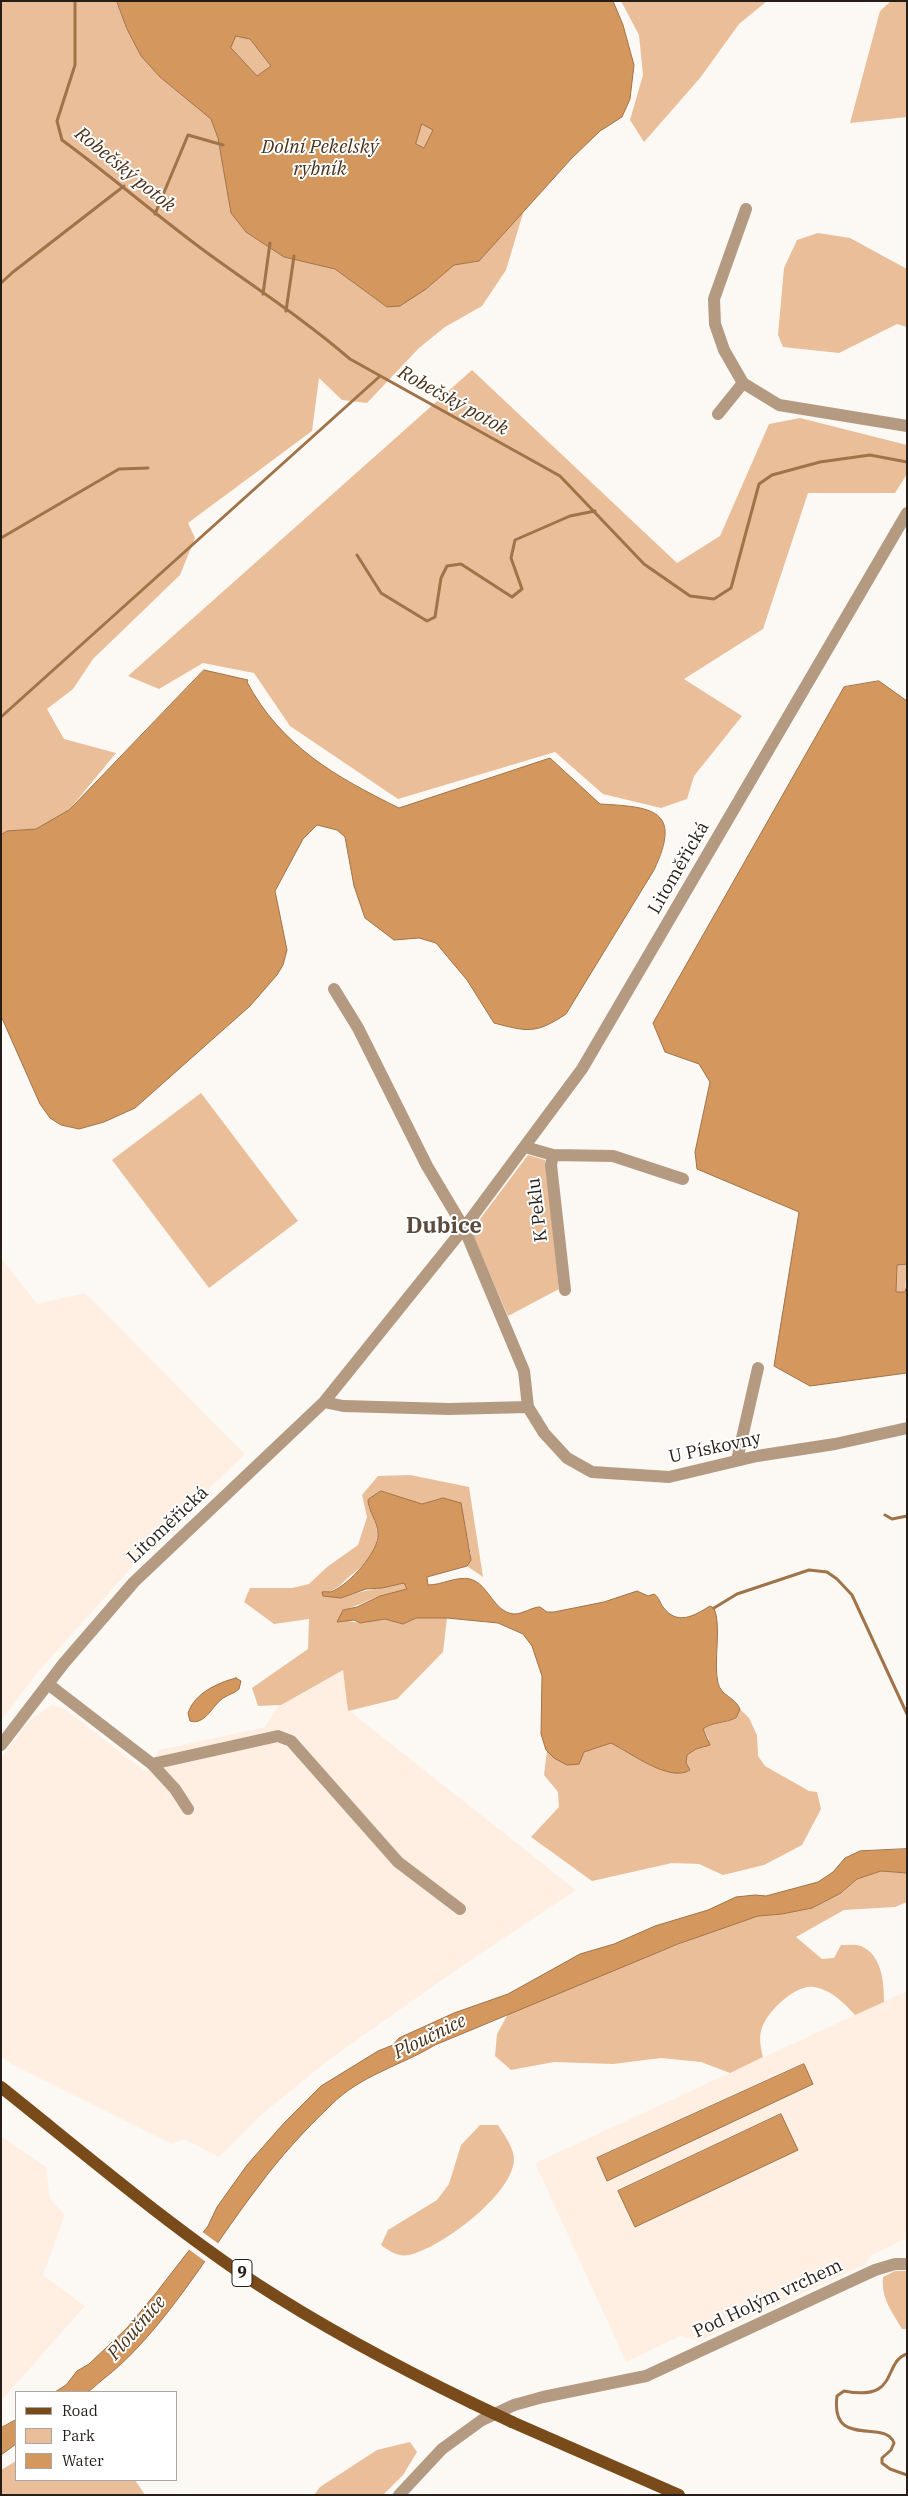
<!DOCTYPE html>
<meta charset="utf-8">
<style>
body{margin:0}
#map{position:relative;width:908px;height:2496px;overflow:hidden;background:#fcf9f5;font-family:"IBM Plex Serif",serif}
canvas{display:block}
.frame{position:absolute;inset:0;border:2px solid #251e18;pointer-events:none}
.legend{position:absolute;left:15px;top:2391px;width:162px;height:90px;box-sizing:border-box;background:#fff;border:1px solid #a8a5a3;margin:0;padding:6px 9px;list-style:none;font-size:15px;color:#251e18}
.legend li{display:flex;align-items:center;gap:10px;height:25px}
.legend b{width:25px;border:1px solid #a8a5a3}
</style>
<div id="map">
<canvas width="908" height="2496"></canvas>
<div class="frame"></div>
<ul class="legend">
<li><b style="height:6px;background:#794b1a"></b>Road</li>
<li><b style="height:14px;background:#e9be99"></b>Park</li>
<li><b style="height:14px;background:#d4975e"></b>Water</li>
</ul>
</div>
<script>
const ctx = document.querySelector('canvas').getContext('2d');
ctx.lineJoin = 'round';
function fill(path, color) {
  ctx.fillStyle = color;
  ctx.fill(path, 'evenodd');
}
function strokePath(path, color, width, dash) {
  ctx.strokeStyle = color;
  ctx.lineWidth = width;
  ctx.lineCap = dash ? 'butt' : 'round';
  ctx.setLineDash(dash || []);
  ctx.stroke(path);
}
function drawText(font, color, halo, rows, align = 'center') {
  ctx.font = font + ' "IBM Plex Serif",serif';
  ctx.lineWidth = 4;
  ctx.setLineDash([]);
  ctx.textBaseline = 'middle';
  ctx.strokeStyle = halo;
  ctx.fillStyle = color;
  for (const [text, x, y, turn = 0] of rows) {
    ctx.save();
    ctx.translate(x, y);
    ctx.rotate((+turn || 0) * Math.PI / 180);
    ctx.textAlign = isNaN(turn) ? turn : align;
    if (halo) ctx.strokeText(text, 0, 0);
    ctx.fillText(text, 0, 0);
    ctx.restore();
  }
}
fill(new Path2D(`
 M1 1258 37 1304 85 1293 245 1454 159 1537 37 1673 1 1721Z
 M347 1667V1709L576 1890 459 1968 330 2059 262 2114 219 2157 184 2139 172 2144 11 2064 1 2056V1758L31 1719 52 1705 65 1709 146 1772 159 1750 265 1727 280 1703Z
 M907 1991V2238L871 2255 866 2264 699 2341 680 2336 626 2362 535 2163Z
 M1 2136 46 2167 50 2199 65 2215 43 2275 85 2306 1 2401Z`), '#feefe2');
fill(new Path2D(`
 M1 1H117L127 29 141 56 160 77 211 119 218 138 231 213 246 232 284 257 335 269 387 307 426 289 454 265 479 261 524 210 506 270 482 306 445 327 419 348 367 403 342 400 319 378 312 431 188 523 195 538 180 575 93 659 73 689 47 709 64 739 116 753 69 810 36 829 7 831 1 835Z
 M621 1H767L739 24 700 78 644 142 630 120 643 75 639 35Z
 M891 1H907V117L850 123 880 11Z
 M236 35 250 39 271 66 257 76 231 48Z
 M422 123 434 130 424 148 415 144Z
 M818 233 850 238 907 269V327L897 324 839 353 783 347 778 335 784 268 797 240Z
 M472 370 677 563 720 536 769 424 800 418 907 445V474L895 493H808L763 629 684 679 742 716 694 776 687 799 661 808 603 794 555 752 398 799 290 726 254 673 203 663 159 689 128 676Z
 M201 1093 298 1221 209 1288 112 1160Z
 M528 1155 545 1160 559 1289 508 1316 471 1231Z
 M897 1264H907L905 1292H896Z
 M410 1475 469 1487 483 1577 467 1566 471 1555 463 1517 435 1500 422 1504 381 1491 368 1506C386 1536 376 1557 350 1576 343 1582 338 1589 328 1592L324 1591 341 1598C363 1590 382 1588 405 1583L407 1589C399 1594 388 1593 380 1596 367 1600 356 1607 343 1610L348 1621 360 1623 385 1619 403 1624 416 1618H447L443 1652 397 1699 348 1711 343 1670 281 1705 258 1706 252 1688 308 1649 309 1619 274 1624 244 1602 250 1588H292L309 1584 327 1567 358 1545 367 1517 362 1495 378 1476Z
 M740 1709 749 1718 757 1735 758 1756 765 1766 809 1791 817 1792 821 1809 802 1845 764 1865 723 1875 699 1864 672 1863 592 1881 531 1837 559 1807 558 1792 544 1775 547 1751 554 1758 579 1764 584 1752 611 1743C630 1753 671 1783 690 1770L686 1763 687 1755 696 1749 705 1747 709 1739 703 1729C711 1722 726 1723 736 1719Z
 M881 1871 907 1873V1902L895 1907 844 1910 796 1937 822 1959 834 1958 841 1945C846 1945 856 1944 861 1946 882 1955 884 1982 884 2002L855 2015C844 2003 832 1990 814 1987 795 1984 765 2013 761 2031 759 2040 761 2049 763 2057L730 2073 701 2062 661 2058 613 2064 554 2062 511 2070 495 2056 497 2034 508 2014 601 1974 724 1927 758 1916 782 1914 812 1908 843 1892 857 1879Z
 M480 2125H498C504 2135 514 2147 514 2160 512 2195 441 2248 409 2255 398 2257 389 2251 381 2245L388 2230 437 2200 449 2184 461 2145Z
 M895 2271H907V2329H902C892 2311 881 2299 883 2277Z
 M410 2442 417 2452 403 2475 383 2495H314L320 2487 377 2450Z
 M16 2461V2480H135L145 2495H1V2470Z`), '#e9be99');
const water = new Path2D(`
 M117 1H613L623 25 634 65 630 99 622 117 600 131 571 159 479 261 454 265 426 289 400 306 387 307 335 269 284 257 246 232 231 213 218 138 211 119 160 77 141 56 127 29ZM236 36 250 39 271 66 257 76 231 48ZM422 124 433 130 424 148 416 144Z
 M204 670 248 680 247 682C281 746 336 777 399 808L550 758 600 804C652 807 683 809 654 870L566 1014C536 1034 528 1032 494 1023L467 980 436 943 419 938 394 940 365 918 354 886 345 837 337 830 317 825 303 839 275 891 287 950 283 965 277 975 250 1006 135 1108 104 1122 79 1129 61 1125 50 1118 40 1104 1 1016V835L7 831 36 829 69 810Z
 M879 681 907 701V1264L897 1265 896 1292H905L907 1285V1373L810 1386 774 1366 799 1212 697 1169 695 1152 710 1082 699 1064 665 1052 653 1023 844 687Z
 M381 1491 422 1504 443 1498 461 1503 471 1560 467 1566 427 1577 428 1585C442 1585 456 1576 470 1579 489 1584 493 1612 514 1614 523 1614 532 1607 540 1607L547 1612H554L604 1602 637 1591 648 1596 654 1594C659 1597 660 1603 663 1607 677 1626 694 1616 710 1606L714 1608C722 1626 713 1662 718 1683 721 1696 735 1697 740 1709L736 1718C726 1723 711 1722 703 1729L710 1745 696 1749 687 1755 686 1763 690 1770C670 1783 631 1753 611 1743L584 1752 579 1764 567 1765 554 1758 546 1750 541 1734 542 1676 532 1646 523 1634 498 1623 447 1618H416L403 1624 385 1619 360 1623 354 1620 337 1622 343 1610 357 1607 380 1596 407 1589 404 1583 382 1588 366 1589 341 1598 323 1596 322 1592C327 1591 329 1593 333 1591 349 1584 379 1552 378 1534 378 1521 368 1511 368 1500Z
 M236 1678 241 1681 239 1689C235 1693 230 1694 225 1697 213 1703 206 1726 190 1721L188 1713C195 1693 217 1683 236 1678Z
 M907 1849V1873L881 1871 857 1879 841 1893 812 1908 782 1914 758 1916 678 1944 435 2045C400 2066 361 2075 331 2105 305 2130 280 2157 258 2187 210 2249 163 2334 101 2381 97 2384 91 2391 86 2392 78 2395 64 2392 55 2392L66 2385 77 2371 89 2364 127 2328 156 2293 208 2226 217 2207 247 2165 284 2123 321 2086 378 2051 393 2045 399 2038 454 2013 508 1994 580 1954 614 1944 655 1926 708 1910 736 1897 755 1895 766 1896 818 1882 833 1872 845 1858 860 1851Z
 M804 2064 813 2084 607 2181 597 2158Z
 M781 2114 798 2150 635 2227 618 2191Z
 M16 2420V2444L1 2455V2428Z`);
fill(water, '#d4975e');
strokePath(water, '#a07349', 1);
fill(new Path2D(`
 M201 2231 219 2244 206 2262 187 2248Z`), '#fcf9f5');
strokePath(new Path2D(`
 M75 1V65L57 121 62 140C111 176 157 216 206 252 254 287 305 320 350 359L560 476 644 564 690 596 714 599 731 588 759 484 772 475 820 462 870 455 907 462
 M155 214 188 135 223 145
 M1 283 13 272 124 186
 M263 294 270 243
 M286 311 294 256
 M1 538 119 469 148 468
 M357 555 381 593 427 621 435 617 441 578 447 566 461 564 512 597 522 589 511 558 515 540 570 516 595 511
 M1 717 379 377
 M885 1515 892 1519 907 1516
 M714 1608 737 1594 809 1570 827 1572 837 1579 852 1595 907 1714
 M907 2354C882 2362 900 2402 844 2391L837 2396C830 2450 885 2418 894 2443L891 2450 882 2458V2463L890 2469 907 2475`), '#a07349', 3);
strokePath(new Path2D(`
 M746 209 714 299 715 324 724 350 743 383 779 405 907 426
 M718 414 743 383
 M334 989 358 1028 427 1166 464 1228 524 1371 528 1407 544 1433 567 1458 592 1472 669 1477 757 1456 835 1444 907 1428
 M525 1147 553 1155 551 1165 565 1290
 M553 1155 613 1156 683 1179
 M324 1402 343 1406 449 1409 528 1407
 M737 1460 758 1368
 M48 1684 152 1764 175 1789 188 1809
 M1 1745 64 1663 134 1582 324 1402 464 1228 582 1069 907 513
 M152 1764 278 1736 291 1741 398 1862 460 1909
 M399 2495 442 2449 482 2420 514 2405 543 2397 646 2376 875 2270 895 2264H907`), '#b59a82', 12);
strokePath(new Path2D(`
 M1 2087C85 2154 167 2224 257 2284 326 2329 398 2367 472 2403
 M512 2422 679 2495`), '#794b1a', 12);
strokePath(new Path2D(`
 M472 2403 512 2422`), '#794b1a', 12);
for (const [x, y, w] of [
 [242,2273,20]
]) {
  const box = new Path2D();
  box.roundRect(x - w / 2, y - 13.5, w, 27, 4);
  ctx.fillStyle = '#fff';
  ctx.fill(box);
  strokePath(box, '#251e18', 1);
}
drawText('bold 16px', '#251e18', null, [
 ["9",242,2273]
]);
drawText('18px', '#251e18', '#fff', [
 ["Litoměřická",679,868,-60],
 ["K Peklu",538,1210,-97],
 ["U Pískovny",715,1448,-12],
 ["Litoměřická",168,1525,-43],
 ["Pod Holým vrchem",768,2299,-25]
]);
drawText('italic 19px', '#4b3118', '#fff', [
 ["Dolní Pekelský",320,148],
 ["rybník",320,170],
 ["Robečský potok",125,170,39],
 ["Robečský potok",453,401,29],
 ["Ploučnice",430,2037,-26],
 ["Ploučnice",137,2328,-49]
]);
drawText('bold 22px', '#5c4c3f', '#fff', [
 ["Dubice",444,1227]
]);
</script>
